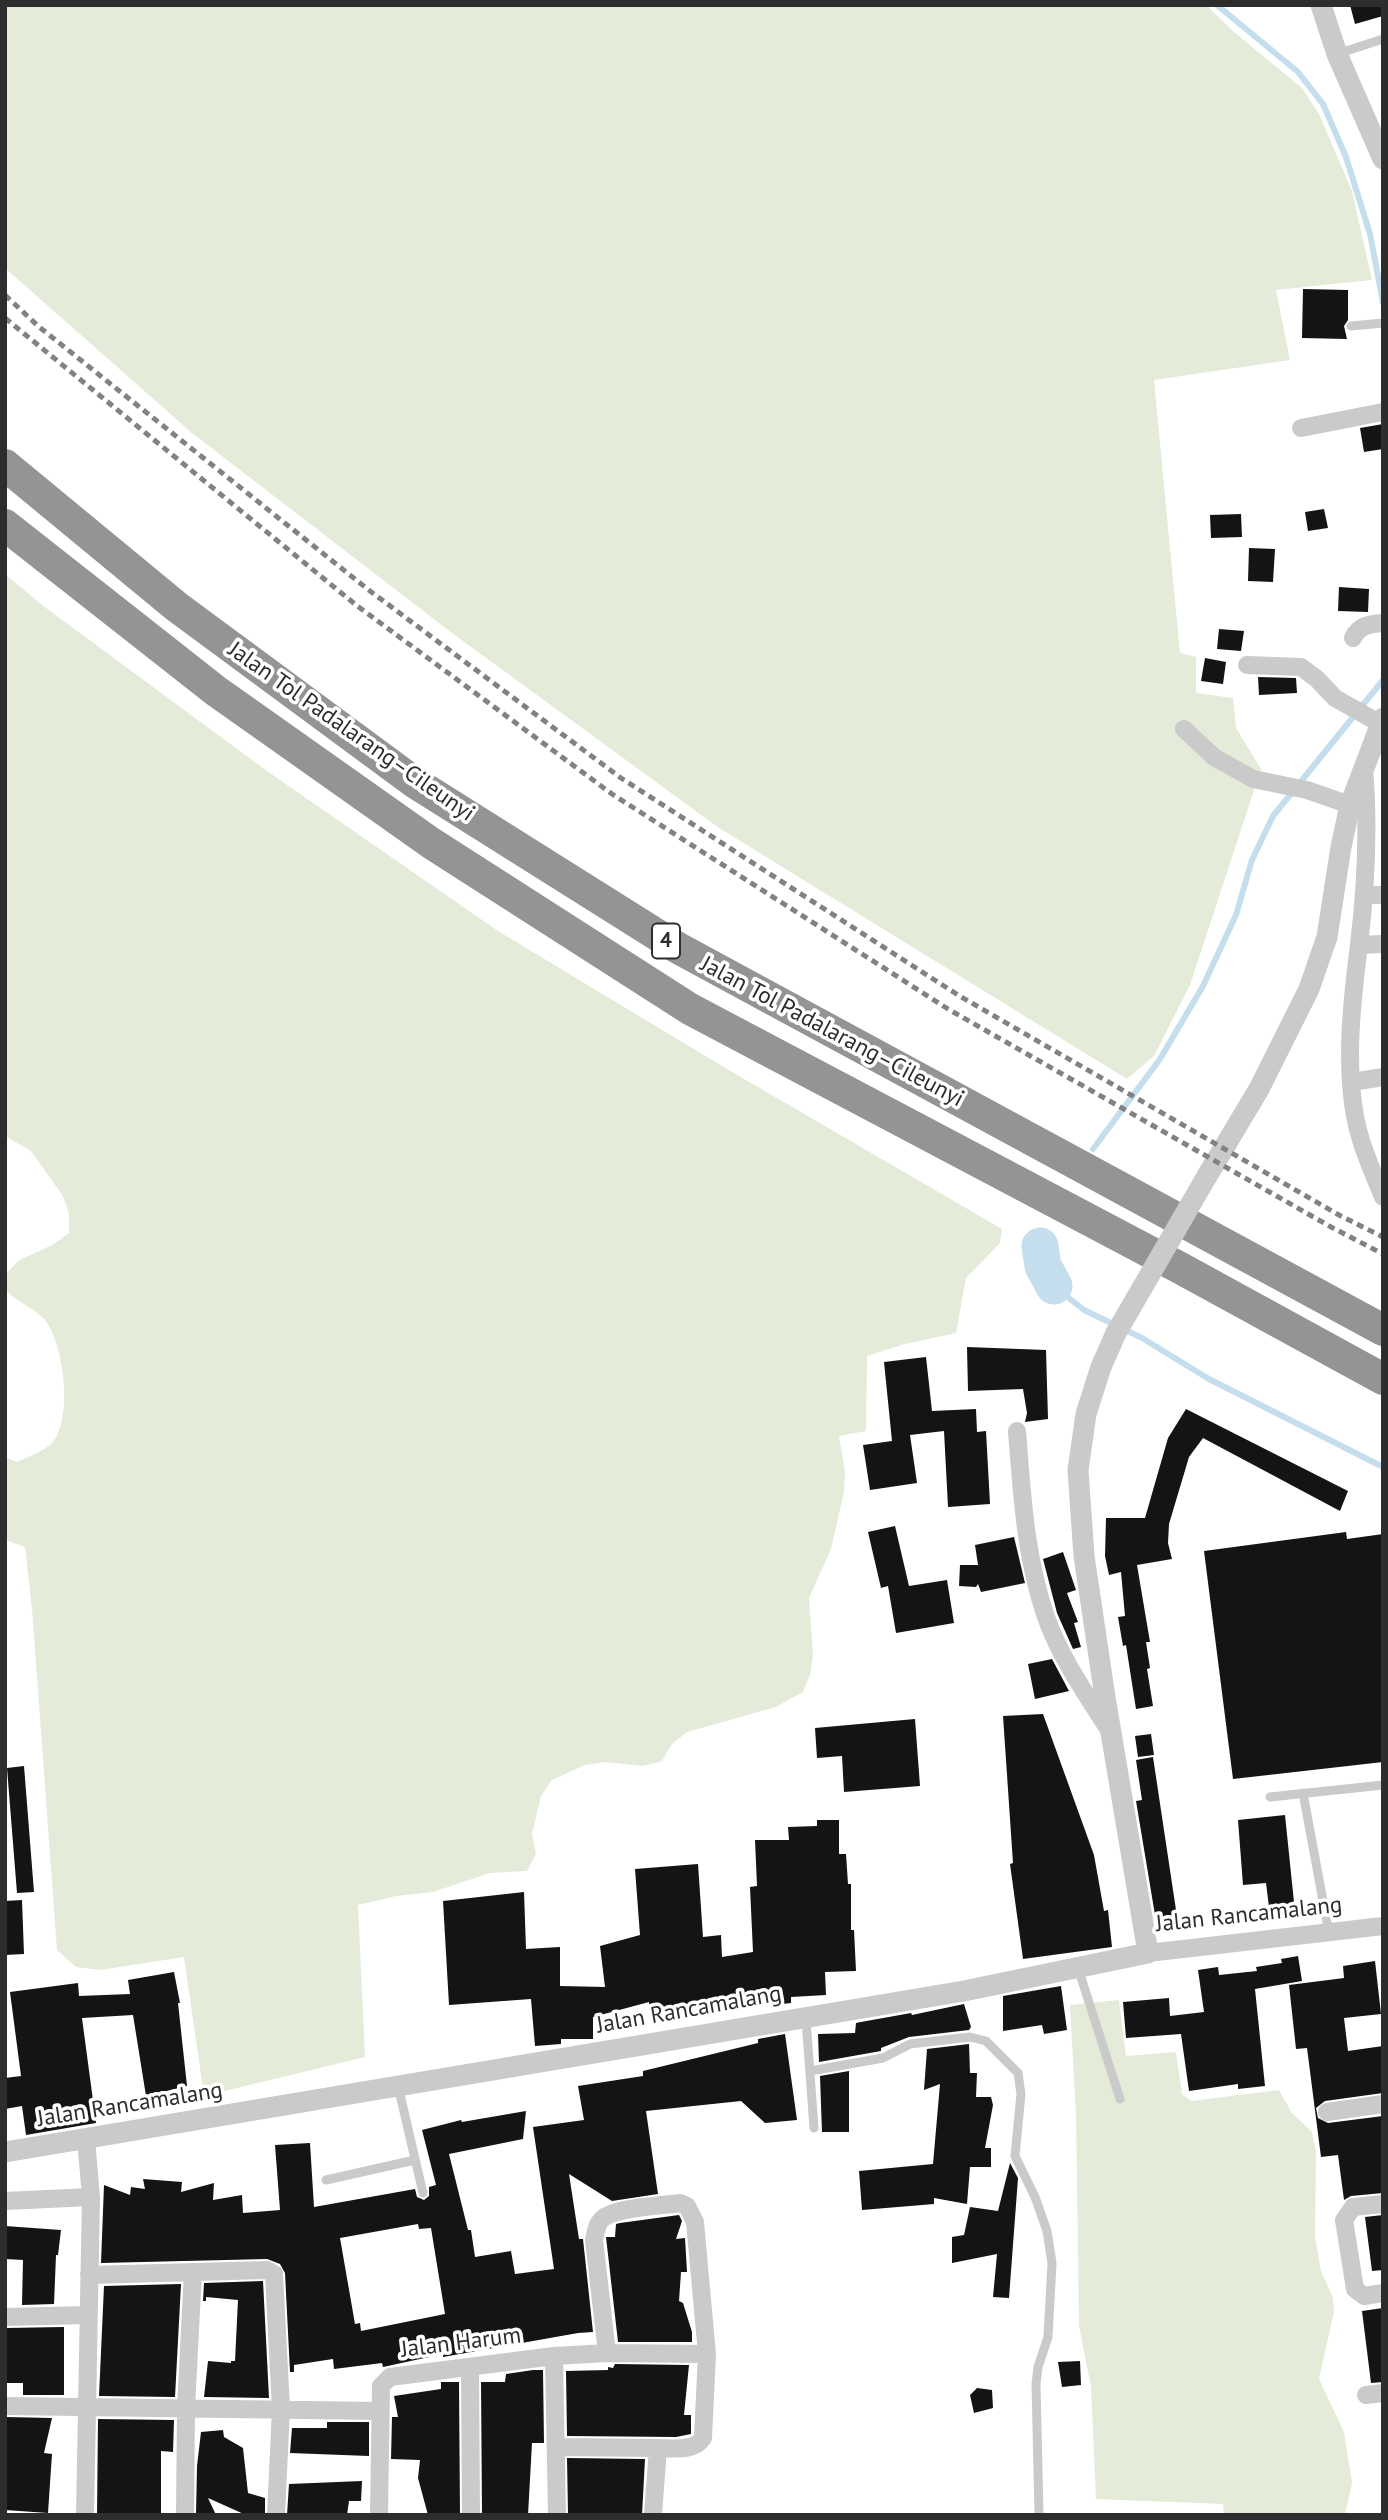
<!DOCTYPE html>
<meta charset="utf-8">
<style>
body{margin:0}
#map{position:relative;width:1388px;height:2520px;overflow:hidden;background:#fff;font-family:"PT Sans",sans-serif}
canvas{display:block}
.frame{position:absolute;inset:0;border:7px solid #2d2d2d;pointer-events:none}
</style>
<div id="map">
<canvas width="1388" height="2520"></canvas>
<div class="frame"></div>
</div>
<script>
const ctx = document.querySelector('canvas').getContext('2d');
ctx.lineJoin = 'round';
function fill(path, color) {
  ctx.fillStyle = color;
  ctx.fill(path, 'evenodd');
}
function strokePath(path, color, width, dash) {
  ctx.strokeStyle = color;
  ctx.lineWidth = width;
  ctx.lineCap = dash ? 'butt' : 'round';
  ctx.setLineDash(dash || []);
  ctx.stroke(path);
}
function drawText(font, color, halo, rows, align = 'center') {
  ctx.font = font + ' "PT Sans",sans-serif';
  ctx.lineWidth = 7;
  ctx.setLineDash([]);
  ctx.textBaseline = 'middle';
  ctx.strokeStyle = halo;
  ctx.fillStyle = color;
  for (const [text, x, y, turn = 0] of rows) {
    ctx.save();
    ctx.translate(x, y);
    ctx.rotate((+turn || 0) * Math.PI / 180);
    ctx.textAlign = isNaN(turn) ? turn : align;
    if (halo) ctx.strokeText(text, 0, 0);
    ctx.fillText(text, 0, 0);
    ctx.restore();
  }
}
fill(new Path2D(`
 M5 5H1206L1234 32 1302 88 1319 114 1352 191 1372 280 1276 290 1290 360 1154 380 1180 653 1196 657V693L1233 698 1236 728 1261 769 1190 985 1154 1056 1127 1079 719 828 452 633 192 433 5 268Z
 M5 574 42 605 267 771 498 931 727 1069 1002 1229 1000 1243 966 1278 956 1333 905 1344 867 1356 866 1431 839 1436 845 1472 844 1492 831 1549 809 1598 813 1655 810 1675 803 1692 776 1707 687 1732 672 1744 662 1761 643 1766 605 1762 585 1765 552 1780 541 1796 532 1834 536 1854 527 1871 490 1873 433 1892 396 1896 358 1905 365 2057 204 2096 184 1957 100 1970 76 1967 57 1950 32 1609 25 1547 5 1540V1457L17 1462C27 1457 42 1452 51 1444 74 1421 64 1342 44 1319 33 1307 16 1302 5 1289V1275L18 1261 54 1244 69 1233V1214L63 1196 31 1151 5 1136Z
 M1119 2000 1126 2056 1176 2052 1182 2094 1191 2101 1279 2090 1292 2113 1312 2132 1316 2152 1315 2237 1321 2271 1333 2298 1334 2312 1319 2379 1344 2432 1352 2483 1345 2515H1224L1223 2504 1096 2499 1091 2387 1079 2326 1076 2115 1070 2005Z`), '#e4ecd9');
strokePath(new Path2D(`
 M1217 5 1298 72 1323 104 1346 157 1370 234 1383 303
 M1093 1149 1160 1059 1203 986 1236 915 1252 860 1273 816 1383 680
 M1054 1286 1084 1310 1142 1338 1209 1379 1383 1467`), '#c4deed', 6);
strokePath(new Path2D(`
 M1040 1246 1043 1266 1054 1286`), '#c4deed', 37);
fill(new Path2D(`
 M1350 5H1383V16L1355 24Z
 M1303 289 1348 290V320L1344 326 1347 339 1302 338Z
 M1383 424V449L1364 452 1360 428Z
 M1324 509 1328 528 1308 531 1305 512Z
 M1241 514 1242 537 1211 538 1210 515Z
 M1249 548 1275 549 1273 582 1248 581Z
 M1339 587 1369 589 1368 612 1338 611Z
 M1219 629 1244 631 1241 651 1217 649Z
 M1205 658 1226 662 1223 684 1201 681Z
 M1258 677 1296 678 1297 693 1259 695Z
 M967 1347 1046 1350 1048 1419 1025 1422 1027 1413 1023 1389 968 1391Z
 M926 1357 932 1411 976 1409 977 1432 986 1431 990 1504 948 1507 944 1431 910 1435 917 1483 870 1490 863 1445 892 1441 884 1362Z
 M1186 1409 1348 1491 1340 1511 1203 1438 1189 1457 1169 1524 1168 1543 1172 1559 1137 1565 1150 1642H1146L1150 1668 1147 1669 1153 1706 1136 1709 1126 1645 1123 1646 1118 1617 1125 1616 1121 1572 1109 1575 1105 1556 1106 1518H1145L1168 1438Z
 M895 1526 909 1586 947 1580 954 1623 896 1633 888 1586 881 1588 868 1532Z
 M1346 1532 1347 1539 1383 1534V1762L1233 1779 1204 1551Z
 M1014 1537 1025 1583 981 1592 978 1584 976 1587 959 1586 960 1565H978L975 1545Z
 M1063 1552 1076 1590 1067 1593 1078 1622 1074 1623 1081 1647 1073 1649 1057 1613 1043 1559Z
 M1052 1659 1069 1691 1035 1699 1028 1664Z
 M1043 1714 1094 1855 1104 1911 1108 1910 1112 1947 1023 1959 1010 1864 1013 1863 1003 1716Z
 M915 1719 920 1786 844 1792 842 1756 817 1758 815 1728Z
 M1151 1734 1154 1755 1138 1757 1135 1736Z
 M1153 1757 1179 1930 1158 1933 1136 1801 1142 1800 1136 1760Z
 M24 1766 34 1892 17 1893 7 1768Z
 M1285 1815 1295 1912 1270 1915 1266 1883 1243 1885 1238 1820Z
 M817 1820H839V1854H846L848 1884H851V1930H854L856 1971 825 1972 826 1995 791 1997V2003L765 2006 763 1993 725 1999V2005L649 2013V2002L593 2017V2039H561V2044L535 2046 531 1999 449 2005 443 1901 524 1892 526 1949 560 1947V1986L605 1987 600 1946 640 1935 635 1869 698 1864 703 1937 721 1935 722 1957 753 1952 750 1887 757 1886 755 1840H789L788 1827 817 1826Z
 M22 1900 24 1954 5 1955V1901Z
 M1298 1956 1302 1981 1255 1989 1265 2086 1238 2089V2084L1189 2091 1181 2034 1126 2038 1123 2002 1169 1998 1170 2016 1204 2012 1198 1970 1218 1967 1219 1975 1257 1971 1256 1967 1282 1963 1281 1959Z
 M1375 1961 1381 2014 1344 2018 1348 2051 1383 2046V2093L1325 2101 1316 2108 1318 2118 1328 2123 1383 2116V2193L1351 2196 1344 2200 1338 2155 1321 2157 1307 2048 1296 2049 1289 1985 1344 1978 1343 1966Z
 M174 1972 180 2003H178L187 2086 146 2096 133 2015 82 2018 96 2123 26 2135 22 2106 5 2109V2078L21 2076 10 1992 78 1983 79 1996 130 1994 128 1980Z
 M1061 1986 1067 2030 1044 2034 1042 2025 1003 2031V1996Z
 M964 2004 971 2027 969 2030 909 2037 881 2048V2051L819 2062 818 2034 855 2033 856 2023 861 2022 911 2013 912 2015Z
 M785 2034 797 2120 765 2123 741 2101 646 2111 658 2194 612 2201 569 2174 579 2239H583L593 2332 578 2333 443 2357V2354L383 2367 382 2363 334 2369 333 2359 294 2365V2372H290L285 2273 280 2264 267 2259 101 2263 104 2185 130 2195 131 2187 145 2189 143 2179 182 2182 181 2192 214 2183 213 2200 242 2195 243 2213 280 2210 275 2145 310 2143 314 2207 415 2189 417 2197 424 2200 429 2196V2187L436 2185 422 2130 461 2120 462 2122 526 2111 523 2139 449 2154 468 2230H471L475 2257 511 2251 515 2274 554 2269 533 2127 584 2120 578 2086 643 2076V2071L758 2043V2039ZM418 2224 419 2229 431 2228 445 2314 361 2331 360 2323 355 2324 340 2238Z
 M969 2044 970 2073H977L976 2097H991L993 2105 985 2148H991V2167H970L967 2204 934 2198V2204L862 2210 859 2171 933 2164 940 2084 924 2090 927 2049Z
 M849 2071V2132H822L820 2076Z
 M1010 2163 1018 2178 1009 2298 993 2297 997 2254 952 2263V2237L964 2235 970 2207 998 2211Z
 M679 2215 682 2221 676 2239 685 2238 687 2272H681L679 2301 683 2303 692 2332V2342H618L606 2237H615L616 2224 620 2223Z
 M1383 2215V2270L1372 2271 1365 2217Z
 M5 2226 61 2230 58 2255H56L54 2304 22 2305 23 2260 5 2259Z
 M263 2281 269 2398 204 2397 208 2361 231 2363V2361H235L238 2300 206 2297V2301H203L204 2283Z
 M181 2284 175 2397 99 2396 104 2286Z
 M1383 2308V2382L1371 2383 1362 2311Z
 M64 2327V2395H23V2383H5V2328Z
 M1080 2361 1081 2385 1062 2387 1058 2362Z
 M615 2364 689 2365 684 2415H691V2434L676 2437 567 2436 566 2371 608 2370V2367L613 2368Z
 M533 2370H543L544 2443H532L528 2515H482L481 2382H505L506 2374Z
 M441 2382H459L460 2515H428L418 2478 420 2460 391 2459 392 2417H398L394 2396 441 2389Z
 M977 2388 992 2390 993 2408 974 2413 970 2395Z
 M5 2417 52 2418 44 2453 52 2454 48 2513 5 2510Z
 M98 2419 174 2420 173 2452 161 2451V2515H97Z
 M327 2422H369V2456L290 2453 292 2428H327Z
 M223 2430 224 2437 243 2448 248 2493 265 2498V2515H246L208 2498 216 2515H196L197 2466 201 2432Z
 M567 2458 645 2459 642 2515H568Z
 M362 2481 361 2501H349L347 2515H287L289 2484Z`), '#141414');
strokePath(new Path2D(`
 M1337 54 1383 39
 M1351 326 1383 323
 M1303 1793 1329 1933
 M1270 1797 1383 1785
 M1078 1968 1120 2099
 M806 2019 814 2128
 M810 2071 883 2058 910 2044 970 2037 986 2041 1018 2073 1021 2094 1015 2156 1035 2197 1047 2231 1052 2263 1048 2337 1038 2367 1036 2384 1039 2515
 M398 2086 423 2193
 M326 2180 415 2160`), '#cacaca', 9);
strokePath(new Path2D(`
 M1301 428 1383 412
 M1353 638C1359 625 1370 624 1383 623
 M1247 665 1301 667 1317 679 1335 698 1379 723
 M1184 729 1214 757 1253 779 1307 790 1350 805
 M1364 769C1369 827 1366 886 1359 945 1352 1000 1345 1061 1355 1116 1360 1144 1372 1170 1383 1197
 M1364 895H1383
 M1359 945 1383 944
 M1352 1082 1383 1077
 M1017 1431C1022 1494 1025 1556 1046 1617 1060 1657 1086 1694 1109 1730
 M1148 1953 1383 1926
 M1327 2112 1383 2104
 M5 2201 91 2197
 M1383 2204 1353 2207 1344 2220 1355 2289 1364 2296 1383 2293
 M89 2275 267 2270 274 2274 281 2409 276 2515
 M5 2317 89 2315
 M607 2353 594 2240C596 2232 596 2225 602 2219 615 2207 661 2206 680 2203L687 2206 695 2222 707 2354 703 2438C694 2452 673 2448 658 2448L653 2515
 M554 2356 557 2515
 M470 2368 471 2515
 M1366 2395 1383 2393
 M5 2406 380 2411
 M556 2447 658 2448
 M85 2515 91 2197 86 2139
 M185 2515 186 2408 193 2272
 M379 2515 381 2386 390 2377 554 2356 607 2353 707 2354`), '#cacaca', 18);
strokePath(new Path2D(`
 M1321 5 1337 54 1383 159
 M1207 1176 1259 1089 1309 989 1327 937 1341 847 1350 805 1383 718
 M5 2152 964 1991 1148 1953 1105 1697 1084 1556 1078 1470 1086 1414 1101 1367 1116 1333`), '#cacaca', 21);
strokePath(new Path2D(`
 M5 465 177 607 414 782 678 948 1383 1330
 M5 525 216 691 431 843 690 1009 1182 1269 1383 1379`), '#949494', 32);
strokePath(new Path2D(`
 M5 295 38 326 370 591 621 778 958 995 1339 1215 1383 1237
 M5 318 356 605 612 794 948 1009 1331 1227 1383 1254`), '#828282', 5, [7, 5]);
strokePath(new Path2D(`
 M1116 1333 1207 1176`), '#cacaca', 21);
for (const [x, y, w] of [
 [666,941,28]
]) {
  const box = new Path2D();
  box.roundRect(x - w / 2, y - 17.5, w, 35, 5);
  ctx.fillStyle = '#fff';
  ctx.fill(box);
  strokePath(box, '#2d2d2d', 2);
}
drawText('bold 21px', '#2d2d2d', null, [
 ["4",666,941]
]);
drawText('23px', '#2d2d2d', '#fff', [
 ["Jalan Tol Padalarang–Cileunyi",351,732,35],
 ["Jalan Tol Padalarang–Cileunyi",832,1032,28],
 ["Jalan Rancamalang",1249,1915,-6],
 ["Jalan Rancamalang",689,2010,-10],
 ["Jalan Rancamalang",130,2105,-9],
 ["Jalan Harum",461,2343,-7]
]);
</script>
